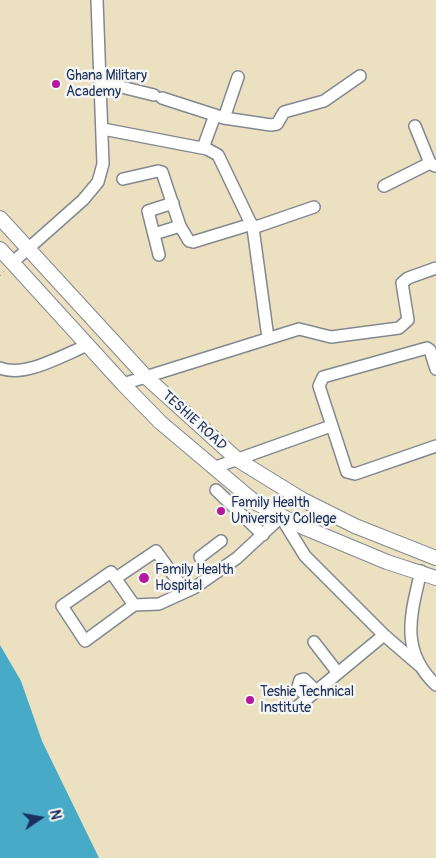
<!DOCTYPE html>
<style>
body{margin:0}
#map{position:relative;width:436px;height:858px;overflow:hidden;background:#ebe1c1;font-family:Pangolin,sans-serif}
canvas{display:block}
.north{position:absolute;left:15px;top:793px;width:50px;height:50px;-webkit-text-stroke:4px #f6f6f2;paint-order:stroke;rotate:78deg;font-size:14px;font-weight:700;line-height:20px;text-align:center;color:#1b2f5e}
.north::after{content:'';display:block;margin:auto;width:18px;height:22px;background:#1b2f5e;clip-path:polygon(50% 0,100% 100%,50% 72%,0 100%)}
</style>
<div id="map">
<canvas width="436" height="858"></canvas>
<div class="north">N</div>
</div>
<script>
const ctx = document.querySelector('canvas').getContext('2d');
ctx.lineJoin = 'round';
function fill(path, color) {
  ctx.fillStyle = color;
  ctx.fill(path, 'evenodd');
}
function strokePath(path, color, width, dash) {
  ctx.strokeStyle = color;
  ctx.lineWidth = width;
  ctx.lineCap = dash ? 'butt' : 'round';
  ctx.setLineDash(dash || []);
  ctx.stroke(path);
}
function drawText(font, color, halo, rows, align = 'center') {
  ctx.font = font + ' Pangolin,sans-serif';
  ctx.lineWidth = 5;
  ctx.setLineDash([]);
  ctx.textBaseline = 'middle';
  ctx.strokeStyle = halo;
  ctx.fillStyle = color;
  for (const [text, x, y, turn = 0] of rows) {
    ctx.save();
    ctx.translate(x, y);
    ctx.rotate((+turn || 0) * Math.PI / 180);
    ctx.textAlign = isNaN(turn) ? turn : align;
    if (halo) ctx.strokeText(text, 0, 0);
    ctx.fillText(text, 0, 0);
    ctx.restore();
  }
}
fill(new Path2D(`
 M0 645 21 681 42 741 99 858H0Z`), '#47abc7');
const minor = new Path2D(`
 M101 82 154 95
 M162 98 224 118 271 125 277 124 284 112 324 101 360 76
 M224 118 238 77
 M415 126 430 163 435 166
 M103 129 207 149 218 155 253 228 268 338
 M203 148 215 115
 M123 179 158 171 162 172 180 226 189 241 193 242 252 224
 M384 186 430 163
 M253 228 314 207
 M154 234 180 226
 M159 255 148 211 173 203
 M13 262 83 200 98 182 103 164 97 0
 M0 368C25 378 63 355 88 345
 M436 369 430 350 427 348 323 377 319 386 347 472 355 474 436 446
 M123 384 299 329 331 337 399 328 408 320 402 283 408 278 436 268
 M213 468 331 426
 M216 490 263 535
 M200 557 221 541
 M421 571C411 614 399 650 436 685
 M116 578 156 551 185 591
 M134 605 111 572 62 606 85 641 134 605 159 604 194 588 237 558 281 517 305 556 384 635 420 666
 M314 642 338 673
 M308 698 298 687 300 680 304 679 316 691
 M297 707 384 635`);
const major = new Path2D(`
 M0 218 146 377 238 460 303 500 355 526 436 558
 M0 249 123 384 160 422 256 503 303 527 387 562 436 578`);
strokePath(minor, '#838890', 14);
strokePath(major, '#838890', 16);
strokePath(new Path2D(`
 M0 276 5 270`), '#838890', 1, [1, 4]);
strokePath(minor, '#fff', 11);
strokePath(major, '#fff', 14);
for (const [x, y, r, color] of [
 [56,84,5,"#b5179e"],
 [221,511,5,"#b5179e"],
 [144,578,6,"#b5179e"],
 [250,700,5,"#b5179e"]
]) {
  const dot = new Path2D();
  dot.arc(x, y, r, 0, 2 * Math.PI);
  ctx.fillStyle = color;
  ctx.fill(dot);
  strokePath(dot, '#f6f6f2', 2);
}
drawText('14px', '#1b2f5e', '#f6f6f2', [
 ["Ghana Military",66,76],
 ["Academy",66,92],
 ["Family Health",231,503],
 ["University College",231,519],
 ["Family Health",155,570],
 ["Hospital",155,586],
 ["Teshie Technical",260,692],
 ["Institute",260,708]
], 'left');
drawText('14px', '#1b2f5e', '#f6f6f2', [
 ["TESHIE ROAD",194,421,42]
]);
</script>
